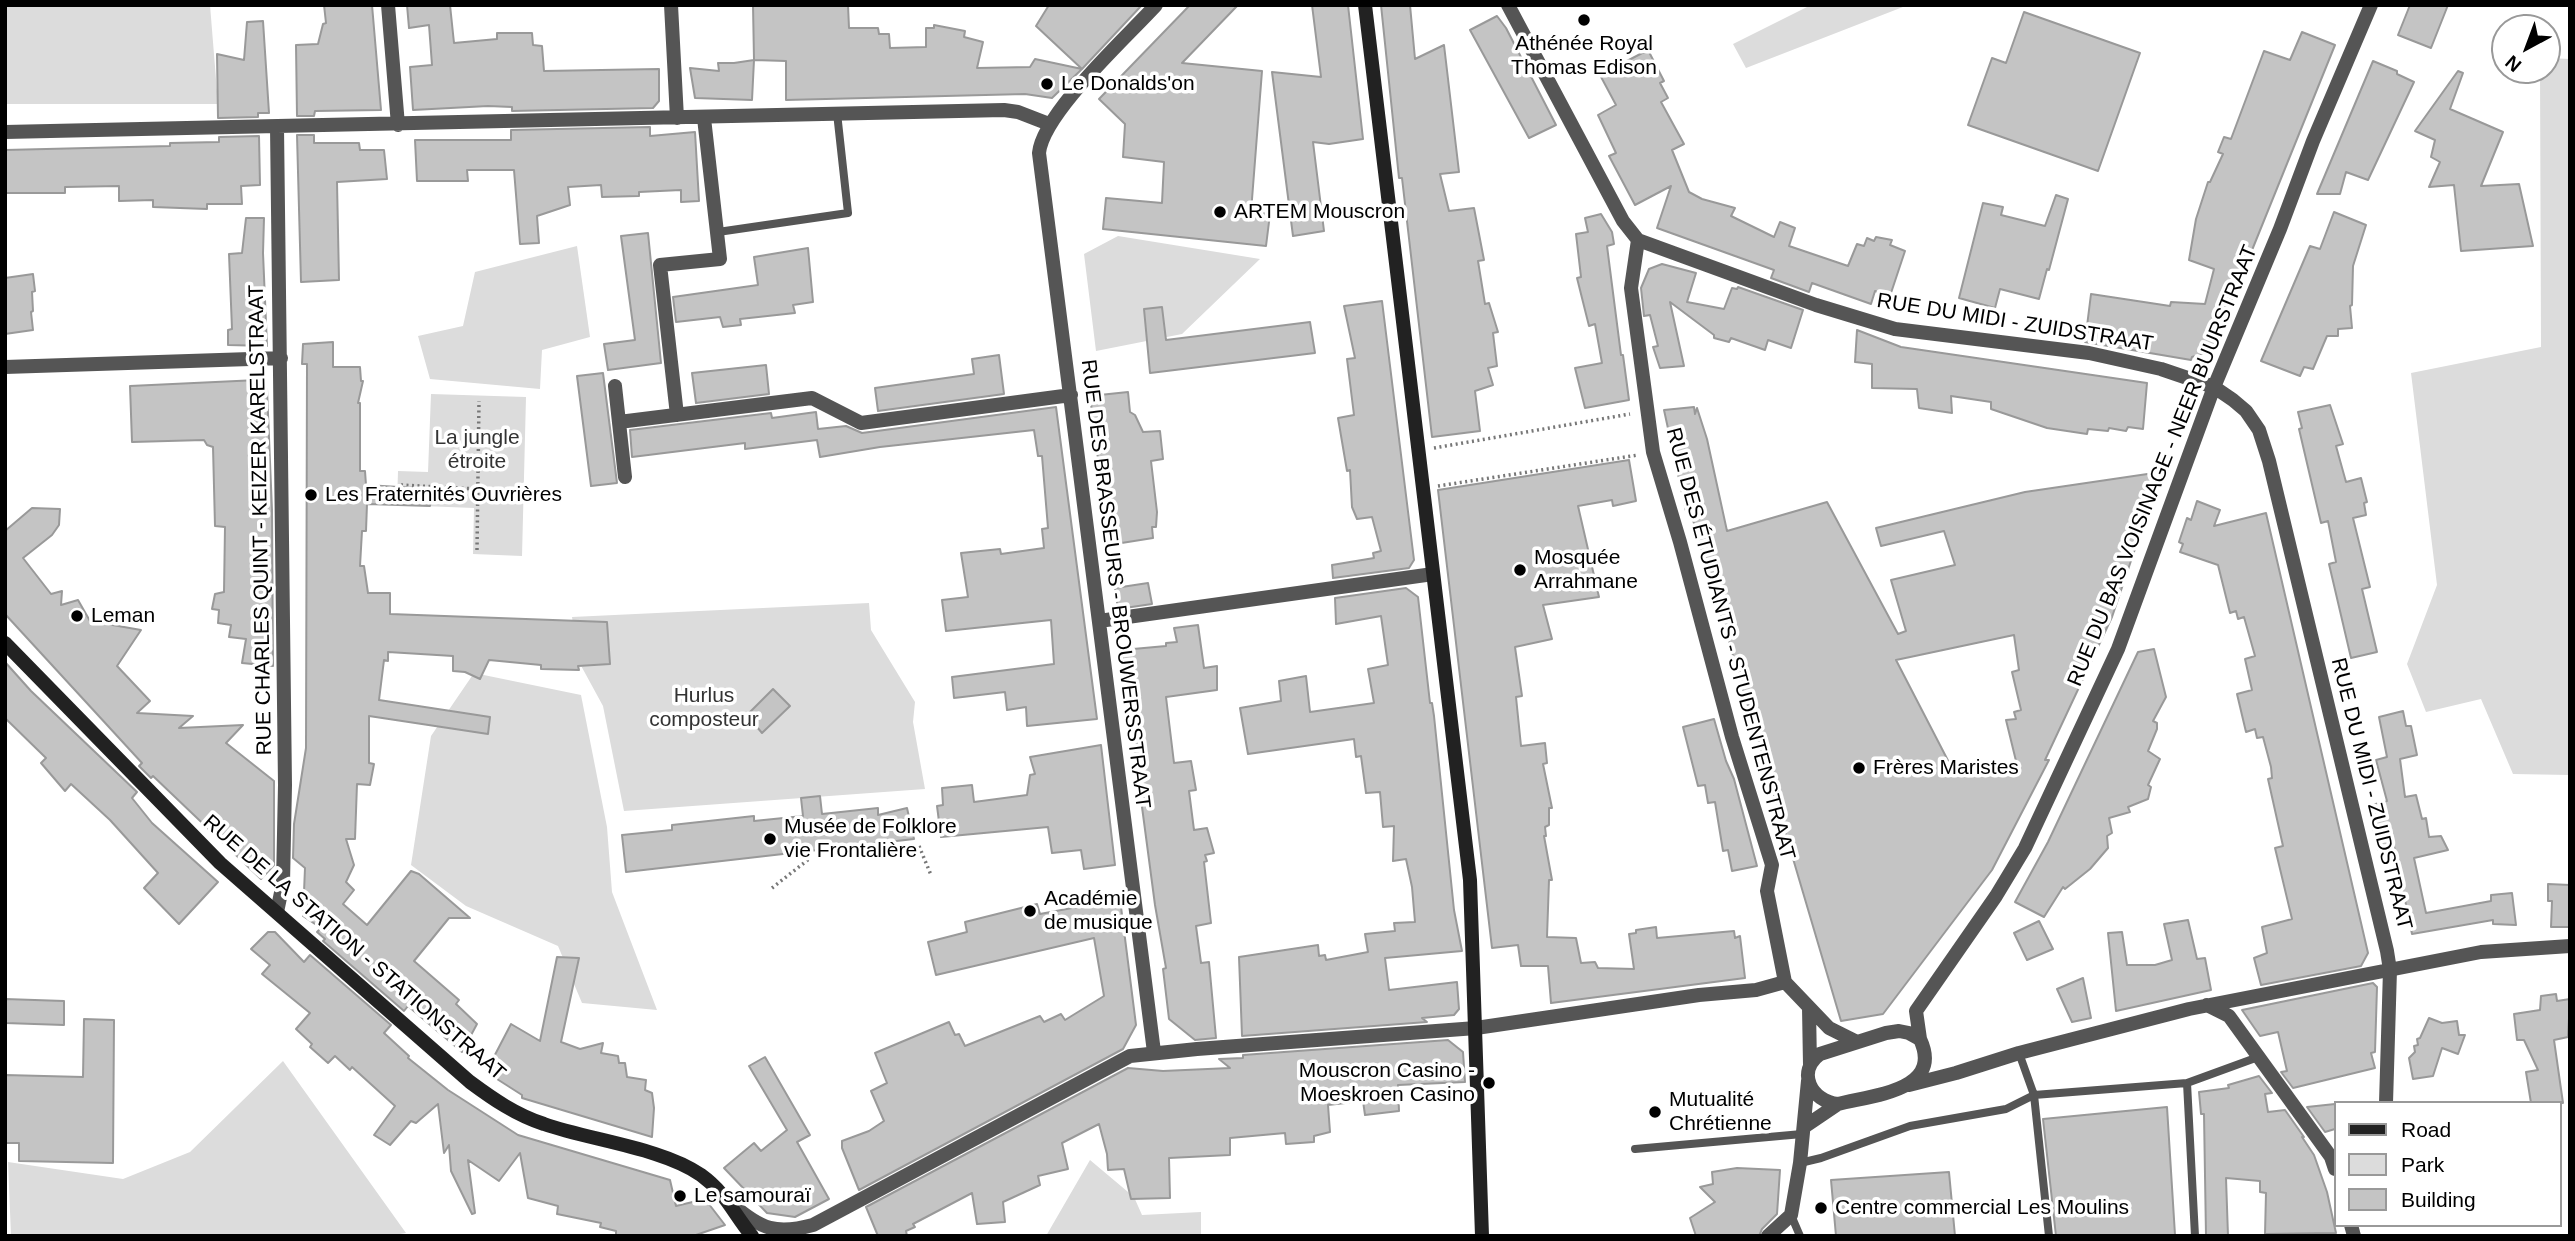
<!DOCTYPE html>
<meta charset="utf-8">
<style>
body{margin:0}
#map{position:relative;width:2575px;height:1241px;overflow:hidden;background:#fff;font-family:Helvetica,sans-serif}
canvas{display:block}
.frame{position:absolute;inset:0;border:7px solid #000;pointer-events:none}
.legend{position:absolute;left:2334px;top:1101px;width:228px;height:126px;box-sizing:border-box;background:#fff;border:2px solid #999;margin:0;padding:9px 12px;list-style:none;font-size:21px;color:#000}
.legend li{display:flex;align-items:center;gap:14px;height:35px}
.legend b{width:35px;border:2px solid #999}
.north{position:absolute;left:2491px;top:14px;width:70px;height:70px;box-sizing:border-box;background:#fff;border:2px solid #999;border-radius:50%;rotate:221deg;font-size:19px;font-weight:700;line-height:28px;text-align:center;color:#000}
.north::after{content:'';display:block;margin:auto;width:24px;height:32px;background:#000;clip-path:polygon(50% 0,100% 100%,50% 72%,0 100%)}
</style>
<div id="map">
<canvas width="2575" height="1241"></canvas>
<div class="frame"></div>
<ul class="legend">
<li><b style="height:9px;background:#222"></b>Road</li>
<li><b style="height:19px;background:#dcdcdc"></b>Park</li>
<li><b style="height:19px;background:#c4c4c4"></b>Building</li>
</ul>
<div class="north">N</div>
</div>
<script>
const ctx = document.querySelector('canvas').getContext('2d');
ctx.lineJoin = 'round';
function fill(path, color) {
  ctx.fillStyle = color;
  ctx.fill(path, 'evenodd');
}
function strokePath(path, color, width, dash) {
  ctx.strokeStyle = color;
  ctx.lineWidth = width;
  ctx.lineCap = dash ? 'butt' : 'round';
  ctx.setLineDash(dash || []);
  ctx.stroke(path);
}
function drawText(font, color, halo, rows, align = 'center') {
  ctx.font = font + ' Helvetica,sans-serif';
  ctx.lineWidth = 7;
  ctx.setLineDash([]);
  ctx.textBaseline = 'middle';
  ctx.strokeStyle = halo;
  ctx.fillStyle = color;
  for (const [text, x, y, turn = 0] of rows) {
    ctx.save();
    ctx.translate(x, y);
    ctx.rotate((+turn || 0) * Math.PI / 180);
    ctx.textAlign = isNaN(turn) ? turn : align;
    if (halo) ctx.strokeText(text, 0, 0);
    ctx.fillText(text, 0, 0);
    ctx.restore();
  }
}
fill(new Path2D(`
 M5 5H210L218 104H5Z
 M1811 5H1908L1746 68 1733 44Z
 M2547 58 2570 59V775L2513 774 2481 699 2426 712 2407 664 2437 585 2411 373 2541 347 2540 70H2547Z
 M1118 236 1260 259 1182 334 1096 351 1084 254Z
 M577 246 590 337 542 350 540 389 430 379 418 336 463 326 475 272Z
 M431 394 526 397 522 556 473 554 474 508 397 505 398 471 428 472Z
 M869 603 871 630 915 702 913 722 925 789 624 811 603 706 579 662 572 617Z
 M474 673 581 695 607 827 612 892 657 1010 582 1003 558 946 466 906 411 865 431 736Z
 M283 1061 406 1233 387 1236H11L8 1162 123 1179 190 1152Z
 M1090 1160 1134 1197 1142 1215 1201 1212V1236H1046Z`), '#dcdcdc');
const building = new Path2D(`
 M324 5H372L381 110 315 111 314 116H297L296 45 318 44 323 24 326 23Z
 M407 5H450L454 43 497 39V33H532L533 45 542 46 544 71 659 69V101L653 108 512 111V107L488 106 413 110 410 67 432 65 429 25 409 28Z
 M753 5H848L849 28H878L879 34H889L890 48 926 47V28H934V25L965 31 964 37 983 42 977 68 1030 67 1035 59 1082 69 1052 98 1025 94 786 100V61L754 60Z
 M1049 5H1142L1082 69 1036 26Z
 M1190 5H1238L1182 63 1262 71 1251 212 1270 214 1266 246 1103 229 1106 198 1162 203 1164 162 1123 157 1125 124 1099 99Z
 M1312 5H1348L1363 139 1329 144 1313 142 1324 231 1293 236 1272 72 1321 77Z
 M1381 5H1410L1415 59 1444 45 1459 172 1440 174 1449 211 1474 208 1484 260 1478 261 1485 304 1489 303 1498 332 1493 333 1497 366 1488 368 1493 385 1475 391 1480 431 1432 437 1402 178H1399Z
 M2410 5H2448L2431 48 2398 35Z
 M2024 12 2140 53 2098 171 1968 125 1992 58 2006 63Z
 M1497 16 1506 28 1556 125 1529 138 1470 30Z
 M263 21 269 113H258V117L218 118 217 54 244 60 247 22Z
 M2302 32 2335 45 2229 307H2226L2221 323 2214 325V346L2209 345 2208 352 2192 357 2191 360 2085 342 2091 294 2170 306 2171 302 2205 304 2214 269 2189 260 2196 219 2208 182H2210L2223 154 2218 152 2224 137 2231 139 2264 51 2290 60Z
 M1648 50 1664 81 1660 83 1668 98 1661 102 1684 144 1672 150 1689 192 1702 199 1735 208 1731 216 1774 237 1780 222 1795 228 1789 246 1848 266 1857 244 1864 246 1867 238 1874 241 1876 237 1892 240 1890 245 1905 251 1890 296 1875 291 1871 304 1812 283 1809 292 1771 278 1774 270 1657 228 1671 186 1635 205 1609 156 1616 153 1598 115 1616 105 1600 75Z
 M754 60 752 100 695 98 690 68 719 71 718 63H734Z
 M2373 61 2397 71V74L2414 82 2368 180 2346 172 2340 194H2317Z
 M2458 71 2463 73 2450 109 2503 132 2481 186 2519 184 2533 246 2461 251 2454 185 2429 187 2440 162 2431 157 2435 140 2415 131Z
 M650 127V136L695 132 699 201 681 202V190L639 192V196L602 197 601 185 568 187 570 205 537 216 539 243 520 244 514 170H467L468 181H417L415 140H511V130Z
 M297 135H314V143H359L360 150H384L387 179 337 182 339 280 301 282Z
 M259 136 260 185 241 186 242 204H207V209L153 207V200L119 201V186L65 187V193H5V150L170 146V143L219 142V137Z
 M2056 195 2068 199 2049 270 2047 269 2039 299 2000 289 1995 308 1959 298 1983 203 2003 207 2001 215 2045 226Z
 M2334 212 2366 225 2353 266 2352 305 2350 306 2352 328 2338 329V336H2327L2313 369 2304 367 2300 376 2261 361 2310 246 2320 249Z
 M1601 214 1612 232 1614 244 1607 246 1621 355H1623L1629 400 1585 408 1575 368 1602 363 1595 324 1589 326 1577 278 1581 277 1576 234 1588 232 1585 218Z
 M246 218H264L263 253 267 346 228 345V330L232 329 229 254 242 253Z
 M648 233 661 363 608 370 604 344 635 340 621 236Z
 M808 248 813 302 793 305 795 313 740 319 741 325 723 327 720 317 676 322 673 297 758 285 754 257Z
 M1662 264 1696 273 1687 302 1724 309 1732 288 1737 289 1738 287 1803 310 1791 348 1768 340 1765 350 1731 338 1729 342 1714 338V335L1670 302 1684 366 1660 368 1653 347 1658 346 1650 315 1644 316 1641 288 1649 269Z
 M33 274 35 291 32 292 33 311 31 312 33 330 5 334V278Z
 M1382 301 1414 560 1409 568 1333 578 1332 565 1374 558 1373 553 1381 551 1372 517 1357 519 1352 507 1350 470 1347 471 1338 418 1354 415 1347 359 1355 358 1344 306Z
 M1162 307 1166 340 1310 322 1315 353 1150 373 1144 309Z
 M1857 330 1901 347 2147 383 2143 429 2128 427 2126 431 2109 428 2108 431 2088 429 2087 434 2047 428 1991 409V402L1951 396 1952 413 1919 408 1917 389 1872 388V364L1855 362Z
 M333 342V367H360L361 381H363L358 403H360V471H365L366 485 432 489 430 506 367 504 366 531H362L360 566H364L368 593H390V614L607 622 610 664 578 666 579 670 541 669V665L489 660 480 679 465 672 453 671V656L388 652V661L384 660 379 700 490 717 488 734 369 716V763L374 764 370 785 357 784 355 839H346L354 865 346 882 354 890 343 904 367 925 411 871 419 874 470 918H449L414 961 459 1000 456 1004 477 1024 462 1052 408 1006 404 1011 323 941 325 939 317 932 321 928 303 916 305 868 293 858 294 824 306 748 307 364H302L303 344Z
 M999 355 1004 394 878 411 875 388 974 374 972 359Z
 M766 365 769 394 696 403 692 373Z
 M603 373 617 483 591 486 577 376Z
 M258 380 267 389 272 510 273 666 242 663 246 639 229 637 231 625 218 623 219 610 212 609 215 594 224 592 225 527 215 526 213 447 207 445 204 440 132 442 130 386Z
 M1128 392 1130 412 1135 415 1143 432 1160 431 1163 459 1151 461 1157 512 1156 527H1152L1153 538 1109 545 1090 396Z
 M2330 405 2343 444 2336 446 2346 482 2361 478 2367 502 2364 503 2366 515 2353 518 2370 587 2362 589 2377 652 2351 658 2329 564 2336 562 2328 521 2321 523 2299 429 2302 428 2298 412Z
 M1056 407 1097 719 1027 726 1026 707 1007 710 1005 692 954 698 952 677 1054 664 1051 620 946 631 942 600 968 597 961 553 1000 549 1001 554 1044 548 1042 529 1048 528 1042 456H1038L1034 430 880 447 820 457 817 440 745 449V443L632 457 630 430 771 413 772 418 816 412 818 429 846 426 862 433Z
 M1694 407 1695 414 1697 408 1707 439 1727 531 1827 502 1898 634 1906 631 1891 580 1955 565 1944 531 1881 546 1876 528 2025 492 2161 472 2112 617 2045 760H2049L1992 870 1883 1014 1841 1021 1690 510 1686 511 1664 410ZM2014 635 2019 670 2012 672 2021 710 2014 712 2016 719 2006 720 2017 765 1956 776 1896 660Z
 M1629 460 1636 501 1613 506 1612 500 1578 506 1599 597 1543 605 1552 639 1515 647 1522 696 1516 697 1521 746 1545 743 1547 763 1543 764 1552 808H1549V825L1545 827 1546 836H1544L1552 880H1549L1547 937 1576 938 1581 963 1595 962 1598 968 1634 969 1629 934 1636 933V930L1656 927 1657 938 1734 931 1735 938 1740 936 1745 978 1551 1003 1548 966H1521L1518 945 1492 948 1438 490Z
 M2197 501 2220 510 2214 526 2266 513 2368 953 2361 966 2261 985 2254 958 2267 953 2262 927 2292 919 2275 848 2283 846 2268 779 2272 778 2271 767 2263 737 2257 738 2255 729 2246 732 2237 694 2252 690 2245 659 2255 656 2244 617 2238 619 2236 611 2230 613 2218 565 2180 552 2183 544 2179 542 2187 518 2191 520Z
 M32 508 60 509 59 525 52 535 23 558 51 594 62 591 61 605 78 600 90 621 141 630 117 666 150 701 137 713 193 716 179 728 243 725 226 743 274 781V865L261 879 153 776 151 778 139 766 142 763 5 614V531Z
 M1148 583 1152 604 1118 609 1115 588Z
 M1406 588 1418 597 1430 703H1432L1434 716 1454 910 1462 951 1385 958 1389 990 1457 982 1459 1009 1454 1015 1422 1018 1427 1022 1242 1036 1239 957 1318 945 1319 956 1325 955 1326 960 1368 952 1365 934 1395 931 1394 923 1415 922 1412 887 1406 859 1393 861 1394 826 1383 827 1380 792 1366 793 1361 756 1356 757 1354 739 1248 754 1240 708 1281 701 1279 681 1306 676 1310 712 1374 703 1368 669 1388 665 1381 616 1336 624 1335 598Z
 M1198 625 1204 668 1217 666V690L1166 697 1174 763 1191 761 1196 790 1189 791 1194 830 1207 828 1214 853 1205 855 1207 861 1204 862 1211 923 1196 926 1201 963 1209 962 1216 1038 1195 1040 1169 1019 1163 969 1166 968 1155 905 1133 739 1141 737 1138 715 1130 716 1122 650 1166 646V643L1177 642 1174 628Z
 M2154 649 2166 697 2153 721 2157 723V729L2148 751 2160 759 2148 785 2151 787 2148 799 2128 807 2130 812 2109 818 2112 833 2107 836 2108 848 2090 869 2065 889 2063 887 2044 917 2015 902 2048 842 2138 652Z
 M5 662 31 691 137 792 132 798 152 823 218 882 179 924 144 888 158 873 110 820 71 784 65 791 41 763 46 758 5 718Z
 M773 689 790 706 762 733 747 715Z
 M2403 711 2406 726H2411L2417 755 2400 759 2405 797 2416 795 2422 819 2426 818 2429 837 2441 836 2448 850 2414 858 2426 913 2491 901V895L2512 893 2516 925 2493 924V920L2412 934 2394 846 2378 850 2368 806 2387 801 2376 760 2387 757 2379 717Z
 M1714 719 1726 761 1734 779 1757 866 1732 871 1728 850 1723 851 1715 802 1708 803 1705 785 1698 786 1683 727Z
 M1101 745 1115 865 1084 869 1081 850 1052 853 1048 827 941 837 937 806 943 805 942 788 972 785 974 802 1027 795 1030 775 1035 774 1030 757Z
 M820 796 822 814 878 808V815L907 808 914 839 626 872 622 835 672 830V825L754 816V821L803 816 801 798Z
 M2548 884 2570 885V927H2551L2552 901H2548Z
 M1120 899 1136 1025 1123 1049 859 1190 842 1148V1141L869 1131 884 1121 871 1091 887 1083 875 1053 949 1022 955 1035 959 1034 965 1046 1040 1016 1044 1022 1061 1014 1065 1020 1104 996 1094 938 936 975 928 942 967 932 965 922 1037 904 1040 914Z
 M2188 920 2197 959 2205 958 2211 990 2116 1011 2108 933 2122 932 2127 965H2155L2172 960 2164 924Z
 M2039 921 2053 949 2027 960 2014 933Z
 M268 932H275L304 962 310 955 391 1025 384 1033 409 1056 408 1058 448 1090 518 1135 670 1180 676 1206 705 1199 725 1225 693 1236H616V1231L600 1227 601 1223 557 1214 558 1206 528 1198 520 1153 499 1181 468 1160 475 1213 472 1214 451 1171 449 1145 444 1153 438 1104 416 1123 411 1121 390 1145 374 1135 395 1106 352 1067 350 1070 335 1056 328 1063 310 1047 312 1044 296 1029 310 1013 262 974 270 965 251 949Z
 M557 957 579 958 561 1042 580 1049 603 1043 601 1053 618 1056 619 1063H625L627 1077 646 1080 645 1090 652 1093 654 1108 652 1137 522 1098V1095L486 1072 511 1024 540 1041Z
 M2083 978 2091 1018 2072 1022 2057 989Z
 M2373 983 2377 987 2375 1052 2371 1053 2375 1068 2293 1088 2281 1072 2287 1071 2278 1032 2260 1036 2242 1010Z
 M2556 994 2557 1001 2570 999 2568 1037 2554 1040 2563 1103H2531L2526 1072 2538 1070 2524 1040H2517L2514 1014 2540 1010 2541 996Z
 M5 999 64 1001V1025L5 1023Z
 M2429 1018 2442 1023 2457 1021 2459 1035H2465L2458 1054 2442 1048 2433 1076 2413 1079 2409 1058 2415 1052 2414 1046 2418 1045 2417 1039 2420 1038Z
 M84 1019 114 1020 113 1163 19 1161V1143H5V1075L83 1077Z
 M1448 1040 1463 1052 1465 1082 1398 1085 1399 1111 1365 1115 1363 1101 1328 1105 1330 1132 1314 1136V1142L1286 1144 1285 1133 1230 1138V1155L1169 1158 1170 1198 1131 1199 1124 1169 1108 1170 1107 1154 1099 1124 1062 1143 1068 1169 1038 1176 1040 1185 1003 1202 1005 1222 977 1224 972 1193 913 1224 915 1227 906 1231 907 1236H878L866 1207 1128 1068 1163 1071 1230 1068 1219 1059 1243 1058V1055Z
 M765 1057 810 1135 797 1142 829 1199 795 1217 767 1213 724 1168 754 1143 761 1151 787 1130 749 1066Z
 M2259 1076 2272 1093 2265 1094 2268 1112 2285 1110 2304 1137H2302L2314 1155 2327 1192 2336 1233 2265 1234 2266 1193 2260 1192V1181L2226 1178 2228 1236H2206L2204 1114H2201L2199 1092 2229 1088 2228 1085Z
 M2335 1104V1129L2325 1132 2307 1107Z
 M2167 1107 2175 1235 2056 1236 2043 1119Z
 M1737 1168 1780 1170 1777 1214 1762 1229 1759 1236H1696L1690 1218 1715 1202 1700 1187 1713 1184 1712 1172Z
 M1949 1172 1955 1236H1836L1831 1180Z`);
fill(building, '#c4c4c4');
strokePath(building, '#999', 2);
strokePath(new Path2D(`
 M1434 448 1630 414
 M401 485 478 489
 M1438 486 1638 455
 M477 550 479 401
 M919 846 931 875
 M772 888 809 859`), '#777', 3.5, [2, 3.5]);
strokePath(new Path2D(`
 M718 232 848 213 837 113
 M2019 1053 2034 1095 2049 1236
 M2187 1083 2195 1236
 M1635 1149 1802 1134
 M1800 1163 1821 1158 1910 1126 2006 1109 2034 1095 2187 1083 2261 1056
 M1791 1215 1800 1236`), '#555', 8);
strokePath(new Path2D(`
 M388 5 398 125
 M671 5 677 118
 M1508 5 1623 221 1638 240 1816 305 1895 329 2089 353 2161 369 2214 387 2233 400 2246 411 2259 430 2269 461 2387 951 2390 970 2386 1103
 M5 132 1004 110 1018 112 1049 124
 M1638 240 1631 288 1653 452 1680 542 1732 737 1772 865 1767 891 1785 982 1829 1028 1857 1042
 M5 367 281 358
 M615 386 625 477
 M677 415 660 265 720 259 704 118
 M619 422 812 398 861 423 1071 395
 M1099 621 1433 574
 M277 912 283 883 285 785 277 127
 M2207 1005 2229 1016 2331 1157 2335 1169
 M1809 1008 1810 1065
 M1899 1031 1909 1033 1920 1039C1944 1091 1872 1095 1838 1104 1811 1101 1796 1072 1820 1054L1886 1033Z
 M1920 1039 1916 1011 1996 896 2025 848 2118 649 2214 387 2280 229 2313 141 2371 5
 M1154 1052 1039 153C1043 113 1126 38 1156 5
 M1909 1085 1956 1073 2019 1053 2189 1009 2481 952 2570 946
 M1804 1127 1838 1104
 M733 1205C761 1229 776 1235 813 1225L1130 1056 1197 1049 1476 1028 1699 995 1756 990 1785 982
 M2351 1225 2354 1236
 M1768 1236 1791 1215 1800 1163 1808 1081`), '#555', 14);
strokePath(new Path2D(`
 M1365 5 1470 880 1482 1236
 M5 643 220 863 470 1082C493 1099 516 1115 544 1124 589 1140 663 1148 701 1175 726 1193 733 1213 752 1236`), '#222', 14);
for (const [x, y, r, color] of [
 [1584,20,7,"#000"],
 [1047,84,7,"#000"],
 [1220,212,7,"#000"],
 [311,495,7,"#000"],
 [1520,570,7,"#000"],
 [77,616,7,"#000"],
 [1859,768,7,"#000"],
 [770,839,7,"#000"],
 [1030,911,7,"#000"],
 [1489,1083,7,"#000"],
 [1655,1112,7,"#000"],
 [680,1196,7,"#000"],
 [1821,1208,7,"#000"]
]) {
  const dot = new Path2D();
  dot.arc(x, y, r, 0, 2 * Math.PI);
  ctx.fillStyle = color;
  ctx.fill(dot);
  strokePath(dot, '#fff', 2.5);
}
drawText('21px', '#000', '#fff', [
 ["Athénée Royal",1584,44,"center"],
 ["Thomas Edison",1584,68,"center"],
 ["Le Donalds'on",1061,84],
 ["ARTEM Mouscron",1234,212],
 ["Les Fraternités Ouvrières",325,495],
 ["Mosquée",1534,558],
 ["Arrahmane",1534,582],
 ["Leman",91,616],
 ["Frères Maristes",1873,768],
 ["Musée de Folklore",784,827],
 ["vie Frontalière",784,851],
 ["Académie",1044,899],
 ["de musique",1044,923],
 ["Mouscron Casino -",1475,1071,"right"],
 ["Moeskroen Casino",1475,1095,"right"],
 ["Mutualité",1669,1100],
 ["Chrétienne",1669,1124],
 ["Le samouraï",694,1196],
 ["Centre commercial Les Moulins",1835,1208]
], 'left');
drawText('21px', '#000', '#fff', [
 ["RUE DU MIDI - ZUIDSTRAAT",2015,323,9],
 ["RUE DU BAS VOISINAGE - NEER BUURSTRAAT",2163,466,-68],
 ["RUE CHARLES QUINT - KEIZER KARELSTRAAT",261,520,-91],
 ["RUE DES BRASSEURS - BROUWERSSTRAAT",1115,584,83],
 ["RUE DES ÉTUDIANTS - STUDENTENSTRAAT",1730,644,75],
 ["RUE DU MIDI - ZUIDSTRAAT",2371,794,76],
 ["RUE DE LA STATION - STATIONSTRAAT",354,948,41]
]);
drawText('21px', '#333', '#fff', [
 ["La jungle",477,438],
 ["étroite",477,462],
 ["Hurlus",704,696],
 ["composteur",704,720]
]);
</script>
